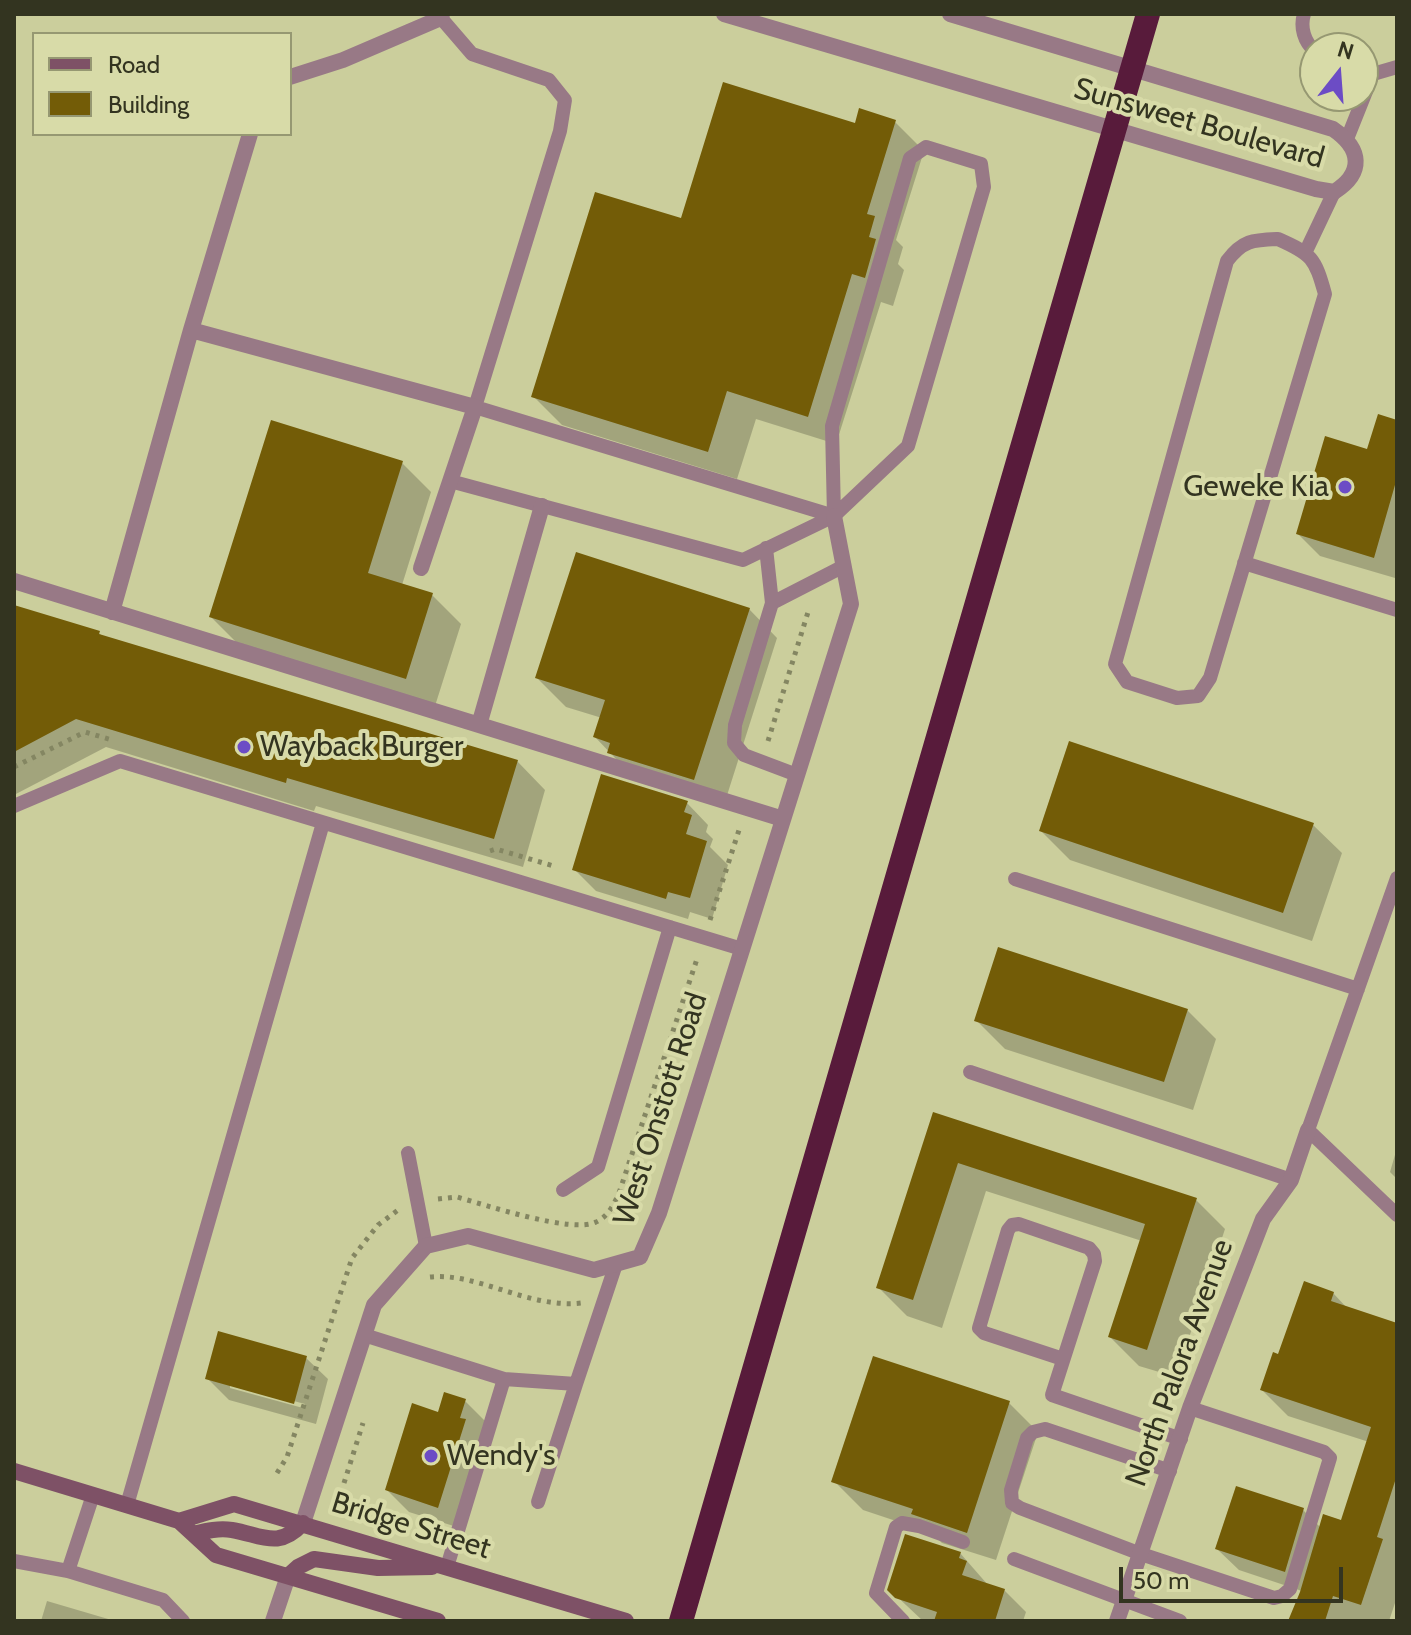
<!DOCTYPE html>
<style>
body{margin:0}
#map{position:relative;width:1411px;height:1635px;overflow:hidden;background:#cbce9c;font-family:Cabin,sans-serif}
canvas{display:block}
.frame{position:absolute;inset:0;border:16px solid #333420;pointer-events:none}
.legend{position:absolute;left:32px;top:32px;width:260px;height:104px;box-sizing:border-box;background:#d8dba8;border:2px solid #969872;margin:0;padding:10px 14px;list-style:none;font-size:24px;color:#333420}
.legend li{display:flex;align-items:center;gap:16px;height:40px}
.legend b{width:40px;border:2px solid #969872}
.north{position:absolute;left:1299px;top:32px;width:80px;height:80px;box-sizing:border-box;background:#d8dba8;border:2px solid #969872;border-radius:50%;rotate:17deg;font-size:22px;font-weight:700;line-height:32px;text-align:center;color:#333420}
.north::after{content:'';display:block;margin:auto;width:28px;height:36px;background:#6c4cc5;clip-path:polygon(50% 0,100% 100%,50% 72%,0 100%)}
.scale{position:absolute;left:1119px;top:1567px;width:224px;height:36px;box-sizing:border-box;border:4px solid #333420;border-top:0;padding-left:10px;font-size:24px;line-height:28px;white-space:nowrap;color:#333420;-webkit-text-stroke:6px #d8dba8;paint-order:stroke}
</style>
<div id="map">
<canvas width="1411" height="1635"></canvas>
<div class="frame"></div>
<ul class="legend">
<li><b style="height:10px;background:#7e5166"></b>Road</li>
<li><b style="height:22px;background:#735c07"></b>Building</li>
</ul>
<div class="north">N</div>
<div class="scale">50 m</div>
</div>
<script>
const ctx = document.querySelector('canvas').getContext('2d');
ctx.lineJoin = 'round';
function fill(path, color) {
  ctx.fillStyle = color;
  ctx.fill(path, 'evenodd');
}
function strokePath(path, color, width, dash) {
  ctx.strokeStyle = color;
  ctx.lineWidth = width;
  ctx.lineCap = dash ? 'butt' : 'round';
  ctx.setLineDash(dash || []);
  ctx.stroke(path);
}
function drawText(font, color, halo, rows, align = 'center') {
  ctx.font = font + ' Cabin,sans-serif';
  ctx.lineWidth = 8;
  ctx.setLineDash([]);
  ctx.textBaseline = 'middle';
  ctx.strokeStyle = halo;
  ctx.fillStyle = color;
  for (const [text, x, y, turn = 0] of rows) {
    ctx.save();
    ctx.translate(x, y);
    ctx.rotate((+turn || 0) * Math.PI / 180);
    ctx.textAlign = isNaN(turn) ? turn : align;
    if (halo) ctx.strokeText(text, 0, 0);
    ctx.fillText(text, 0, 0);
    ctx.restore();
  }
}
fill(new Path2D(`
 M895 122 924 151 896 240 903 247 898 264 904 270 893 306 881 302 836 444 756 419 737 479 562 425 533 396 682 221 856 125Z
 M1397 422V573L1395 578 1320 556 1298 534Z
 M402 463 431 492 402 585 432 595 461 624 435 706 240 646 211 617Z
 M14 607 99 633 103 637 517 761 545 790 523 867 316 806 314 811 106 747 14 795Z
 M749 609 777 638 723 808 638 782 595 737 602 718 566 707 537 678Z
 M687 803 708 825 706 832 713 839 710 847 728 865 712 919 690 912 688 919 596 891 574 869Z
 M1313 825 1342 853 1312 941 1070 860 1041 831Z
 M1187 1010 1216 1039 1193 1110 1005 1049 976 1020Z
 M934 1115 1196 1200 1225 1229 1176 1377 1139 1366 1110 1337 1142 1241 986 1191 942 1328 907 1316 878 1287Z
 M1397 1148V1179L1390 1172Z
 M1333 1293 1348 1309 1397 1325V1597L1389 1621H1290L1302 1591 1239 1570 1217 1549 1303 1510 1321 1528 1342 1522 1369 1442 1288 1416 1262 1390 1279 1356Z
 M306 1358 328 1379 316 1424 229 1400 207 1378ZM230 1384 305 1404 303 1408 230 1388Z
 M465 1401 487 1423 460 1528 409 1512 387 1490 440 1414Z
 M1009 1403 1038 1432 996 1560 942 1543 932 1533 863 1510 834 1481Z
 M960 1553 988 1585 1004 1590 1026 1612 1023 1621H923L890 1590Z
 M47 1601 115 1621H41Z`), '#0003');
fill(new Path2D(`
 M723 82 855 123 859 108 896 120 867 214 875 216 869 237 876 239 865 278 852 274 808 417 727 391 708 452 531 397 595 192 681 218Z
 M1378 414 1397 420V478L1374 558 1296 534 1325 436 1367 449Z
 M271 420 403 461 368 573 433 593 406 679 209 617Z
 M576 552 750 608 694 780 607 753 610 743 593 737 605 700 535 678Z
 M14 605 100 631 99 634 518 760 494 839 287 778 286 783 76 719 14 752Z
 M1069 741 1314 823 1283 913 1039 831Z
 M601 774 688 801 684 812 692 815 686 834 707 841 690 898 668 892 666 899 572 870Z
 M998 947 1188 1009 1164 1082 974 1021Z
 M933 1112 1197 1198 1147 1350 1108 1337 1145 1224 958 1163 913 1300 876 1288Z
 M1304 1281 1334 1292 1331 1301 1397 1323V1475L1377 1537 1383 1539 1361 1605 1333 1596 1325 1621H1288L1300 1592 1323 1514 1341 1520 1371 1427 1260 1390 1273 1352 1278 1354Z
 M218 1331 307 1356 294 1404 205 1379Z
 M873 1356 1010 1401 967 1533 911 1514 913 1509 831 1482Z
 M444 1392 466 1399 460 1418 466 1419 438 1508 385 1490 412 1403 438 1412Z
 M1236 1486 1304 1508 1285 1572 1215 1549Z
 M905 1534 961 1552 959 1558 967 1561 962 1575 1005 1589 995 1621H934L937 1612 895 1598 887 1590Z`), '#735c07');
strokePath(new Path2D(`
 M768 741 809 609
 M14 767 85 732 112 740
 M490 851 496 849 557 867
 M710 920 740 827
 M438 1199 457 1197C486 1205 572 1234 596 1222 608 1217 614 1204 619 1193L698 956
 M430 1277C477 1272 529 1309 581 1303
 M277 1473 287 1457 352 1258 378 1225 398 1210
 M344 1483 363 1423`), '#848662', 5, [4, 6]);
strokePath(new Path2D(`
 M1304 14C1300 27 1304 42 1315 51
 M441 18 472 54 549 80 565 100 560 131 475 407 834 516
 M1363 72 1373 74 1397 67
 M1347 139 1373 74
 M1278 239C1312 254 1315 258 1325 294L1210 678 1198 696 1177 698 1127 682 1115 664 1227 261C1243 240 1253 240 1278 239Z
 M1306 251 1334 192
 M450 481 743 560 834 516 908 446 984 187 981 164 926 147 910 158 832 426 834 516
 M766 548 772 603 735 725 734 743 744 755 797 775
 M1244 563 1397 610
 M772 603 844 566
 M14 806 120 761 742 949
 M1397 878 1308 1130 1397 1215
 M1015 879 1358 989
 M970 1072 1291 1180
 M408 1153 426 1246
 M563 1190 598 1167 670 927
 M364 1335 504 1379 576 1384 616 1264
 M1063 1359 984 1333 979 1328 1008 1230 1012 1225 1019 1224 1089 1248 1094 1254 1095 1261 1052 1395 1181 1439
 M1170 1471 1045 1429 1033 1432 1027 1438 1011 1490 1012 1503 1020 1508 1141 1554 1274 1598 1282 1596 1290 1589 1330 1458 1324 1452 1190 1408
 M538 1502 576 1384
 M127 1505 323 823
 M1014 1559 1180 1621
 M14 1561 68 1571 163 1600 183 1621
 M447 1567 504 1379
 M68 1571 93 1495
 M903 1621 876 1593 896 1527 902 1523 919 1526 963 1542`), '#987986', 14);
strokePath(new Path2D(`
 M724 14 1316 189 1334 192C1364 173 1362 149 1333 129L950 14
 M290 77 343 60 441 18 442 14
 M191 330 475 407 421 568
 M14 581 783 819
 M112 612 191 330 250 134
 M479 725 542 506
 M303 1523 374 1305 426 1246 468 1236 594 1270 640 1257 659 1213 851 604 834 516
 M273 1621 288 1576
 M1117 1621 1190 1408 1263 1219 1291 1180 1308 1130`), '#987986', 16);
strokePath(new Path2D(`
 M14 1471 179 1521 216 1555 438 1621
 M179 1521 234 1504 626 1621
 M193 1534C206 1531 218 1528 232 1530 262 1535 278 1550 303 1523
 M288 1576 298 1567 314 1559 378 1568 432 1567`), '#7e5166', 16);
strokePath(new Path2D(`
 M681 1621 1148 14`), '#581b3b', 24);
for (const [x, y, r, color] of [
 [1345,487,8,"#6c4cc5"],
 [244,747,8,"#6c4cc5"],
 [431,1456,8,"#6c4cc5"]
]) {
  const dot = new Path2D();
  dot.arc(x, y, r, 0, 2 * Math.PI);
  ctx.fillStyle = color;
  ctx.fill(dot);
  strokePath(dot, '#d8dba8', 3);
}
drawText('30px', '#333420', '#d8dba8', [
 ["Sunsweet Boulevard",1199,124,16],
 ["West Onstott Road",661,1109,-72],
 ["North Palora Avenue",1180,1363,-70],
 ["Bridge Street",411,1526,17]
]);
drawText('30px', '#333420', '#d8dba8', [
 ["Geweke Kia",1329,487,"right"],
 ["Wayback Burger",260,747],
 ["Wendy's",447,1456]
], 'left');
</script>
